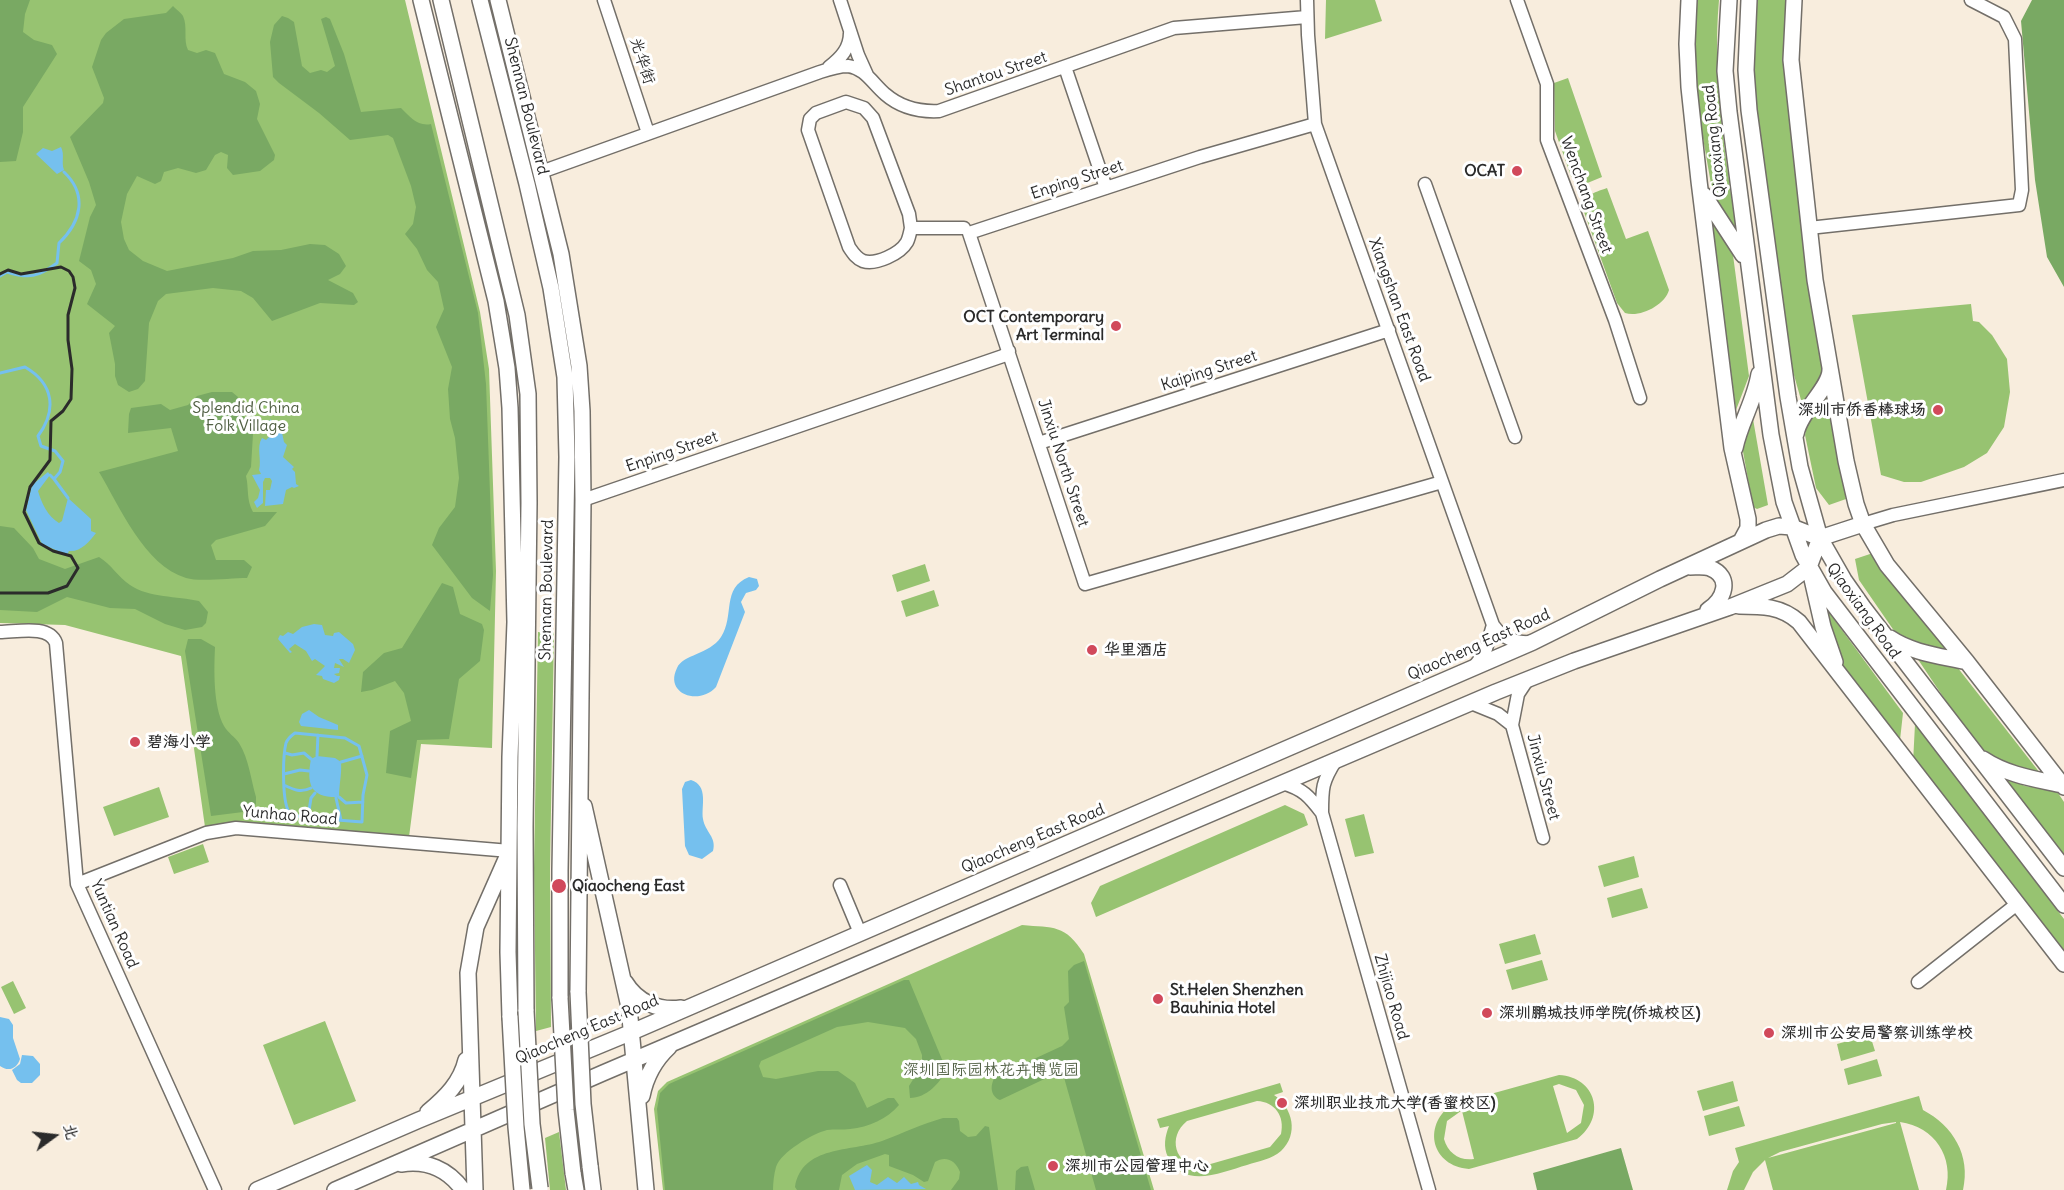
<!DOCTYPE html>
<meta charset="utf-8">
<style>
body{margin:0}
#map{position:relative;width:2064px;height:1190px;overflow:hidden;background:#f8eddd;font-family:Delius,"LXGW WenKai TC",sans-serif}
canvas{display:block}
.north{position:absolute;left:24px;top:1106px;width:60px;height:60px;-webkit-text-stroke:4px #fff;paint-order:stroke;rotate:75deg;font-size:16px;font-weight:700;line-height:24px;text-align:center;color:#2b2b2b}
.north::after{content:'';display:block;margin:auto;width:21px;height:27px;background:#2b2b2b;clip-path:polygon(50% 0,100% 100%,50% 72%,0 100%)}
</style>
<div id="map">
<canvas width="2064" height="1190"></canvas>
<div class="north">北</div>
</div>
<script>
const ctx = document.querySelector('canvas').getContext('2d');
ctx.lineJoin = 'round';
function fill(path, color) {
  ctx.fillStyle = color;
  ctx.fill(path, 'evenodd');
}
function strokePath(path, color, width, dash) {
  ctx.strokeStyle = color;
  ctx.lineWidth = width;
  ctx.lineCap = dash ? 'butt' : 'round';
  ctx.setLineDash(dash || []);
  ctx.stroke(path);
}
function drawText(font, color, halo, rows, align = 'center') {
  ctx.font = font + ' Delius,"LXGW WenKai TC",sans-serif';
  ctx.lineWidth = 6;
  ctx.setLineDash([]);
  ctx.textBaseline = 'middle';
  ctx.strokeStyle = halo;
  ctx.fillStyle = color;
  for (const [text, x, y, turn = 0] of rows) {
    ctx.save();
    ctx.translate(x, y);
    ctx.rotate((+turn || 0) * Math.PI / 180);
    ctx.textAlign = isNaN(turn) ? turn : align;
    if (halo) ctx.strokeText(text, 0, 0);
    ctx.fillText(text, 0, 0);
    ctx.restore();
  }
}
fill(new Path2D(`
 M0 0H405L480 312 489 369 496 571 492 748 421 744 409 837 235 821 205 827 181 656 65 625 0 623Z
 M1326 0H1375L1382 21 1325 39Z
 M1696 0H1719C1712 77 1725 152 1736 227 1722 214 1715 203 1711 184L1696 98 1692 53Z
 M1755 0H1788L1786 76 1794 156 1811 293 1824 370 1822 380 1803 407 1792 368 1756 113 1752 44Z
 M1568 78 1602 177 1585 184 1579 183 1571 176 1555 131 1554 83Z
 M1607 188 1626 239 1648 231 1669 290C1665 305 1640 318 1625 313L1617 303 1584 212C1583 195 1593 193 1607 188Z
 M1711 221 1733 255 1749 376 1736 410Z
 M1971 304 1973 321 1979 322 1992 335 2007 359 2010 392 2004 427 1987 453 1964 467 1921 482H1904L1881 475 1852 315Z
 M1827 390 1846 499 1829 505 1816 488 1805 435 1808 420Z
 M1753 419 1768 505 1757 509 1753 507 1742 446Z
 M1873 553 1947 651 1899 638 1859 580 1855 559Z
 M925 564 930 581 897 592 892 575Z
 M934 590 939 606 906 617 901 601Z
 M1825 607 1903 713 1900 740 1840 662Z
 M538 632H554L550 869 551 1027 536 1031 534 868Z
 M1915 655 1954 663 2040 773 2011 768 1979 750Z
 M1915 724 2064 919V961L1913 763Z
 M1999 775 2025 786 2056 790 2064 802V860Z
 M159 787 169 817 114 836 103 807Z
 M1285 805 1304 814 1308 825 1096 917 1091 903 1100 886Z
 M1364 814 1374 853 1355 857 1345 819Z
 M203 844 209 862 174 874 168 857Z
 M1634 856 1639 877 1604 887 1598 866Z
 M1642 888 1648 908 1612 918 1607 898Z
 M1022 925C1054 928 1065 924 1084 954L1154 1190H663L654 1109 658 1091 667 1082Z
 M1535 934 1541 954 1505 964 1499 944Z
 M1542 960 1548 980 1512 990 1506 970Z
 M13 981 26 1008 14 1014 1 987Z
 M325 1021 356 1101 294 1125 263 1045Z
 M1870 1035 1875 1051 1841 1061 1837 1044Z
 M1877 1059 1882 1076 1848 1085 1844 1069Z
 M1559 1075C1596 1077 1607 1117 1577 1139L1469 1169C1432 1166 1422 1127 1451 1105ZM1559 1084 1576 1090 1584 1105 1581 1123 1567 1133 1553 1086ZM1461 1111H1462L1474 1159C1459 1161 1448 1153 1444 1139L1447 1121Z
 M1733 1081 1738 1101 1703 1111 1697 1091Z
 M1280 1083 1283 1092 1274 1095C1293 1108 1299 1134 1281 1151 1272 1159 1259 1161 1247 1165 1222 1172 1184 1190 1168 1157 1163 1147 1165 1136 1169 1126L1160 1128 1157 1119ZM1257 1101C1275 1102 1285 1116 1281 1134L1270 1147 1200 1167C1175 1165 1167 1137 1187 1121Z
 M1919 1096 1923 1110C1953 1126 1971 1155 1963 1190H1946C1954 1157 1935 1127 1900 1122L1919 1190H1773L1765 1160 1753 1172 1744 1190H1727L1733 1171 1739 1162 1735 1148ZM1896 1122V1123L1768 1158 1780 1152 1882 1124Z
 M1739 1106 1745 1126 1709 1136 1704 1116Z
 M559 1132 566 1190H550L545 1138Z`), '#97c371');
fill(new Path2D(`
 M0 0H30L25 14 23 32 34 40 52 45 57 54 23 107V132L16 161 0 162Z
 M2032 0H2064V287L2047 257 2035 180 2021 21Z
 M173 6C176 9 181 13 183 16 188 27 183 40 188 50L197 53 206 50 215 53 224 74 245 82 256 91 260 104 257 119 275 155 274 160 260 171 233 175 227 168 228 155 221 152 215 155 206 170 196 173 178 168 164 172 161 181 155 184 137 176 127 194 121 222 124 239 129 250 143 261 167 271 233 258 253 251 281 250 310 244 325 245 339 254 346 266 340 274 328 280 353 293 358 302 354 305 320 303 272 321 253 298 241 291 213 288 166 294 158 301 149 323 145 381 138 389 129 392 118 385 115 376V364L109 333 115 326 87 304 96 284 91 270 79 261 90 217 96 205 89 182 70 137 103 103 104 98 92 67 101 40 106 33 124 19 166 13Z
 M282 16 288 18 294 22 302 66 310 73 321 70 327 72 335 66 321 19 326 17 330 19 344 54 361 112 401 108C409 116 418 127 431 124L478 313 486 384 493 575 490 611 472 598 432 545 439 528 455 507 459 478 455 438 450 419 448 389 452 367 436 327 444 309 438 282 427 270 417 249 405 234 413 224 416 207 411 186 393 138 388 135 350 140 319 113 279 83 273 77 270 42 274 25Z
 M212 392H232L238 397 240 412 248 421 253 434 251 467 246 476C249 488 246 500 253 512H277L265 526 216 540 211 545 216 560H244L252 567 247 578C231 578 199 582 186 578 144 565 120 507 99 472L178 451 171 428 128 433 129 414 131 408 161 404 170 410 188 405 197 396Z
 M0 526 14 528 33 548 39 559 65 569 99 557C111 564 118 577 130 585 149 598 177 596 199 601L208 612 206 623 202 627 185 630 165 624 135 609 110 608 67 597 37 612 0 610Z
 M442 583 453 587 460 614 482 624 484 630 480 661 459 679 449 739 417 740 411 778 386 773 390 731 411 721 404 693 395 681 372 690 361 692 363 672 384 653 402 648Z
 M188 639H201L215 647C214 669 213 706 224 726 228 733 235 737 239 743 249 759 251 780 256 797V804L251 811 211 816 185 651Z
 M1084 961 1151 1190H1096L1063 1074H1055L1000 1100C990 1096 990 1085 995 1077L1062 1046 1069 1039 1064 1007 1069 1002 1068 971 1074 965Z
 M904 980H909L946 1069C941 1083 926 1098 910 1098L909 1086 922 1065V1055L916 1039 905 1028 868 1022 837 1027 761 1061 759 1066 763 1077 776 1079 818 1071H838L855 1083 867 1108 888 1098H894L899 1105C887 1119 869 1127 850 1129 843 1130 835 1129 827 1130 812 1134 781 1152 776 1167 774 1174 773 1183 773 1190H665L657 1109 660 1093 669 1084Z
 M943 1118H957L959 1121 960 1131 968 1137 976 1136 985 1126 989 1127 998 1190H951L959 1179 960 1172C956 1161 946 1155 935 1162L928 1181 924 1182 913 1175 889 1166V1155L885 1154 857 1164 842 1175 839 1190H797L795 1187C802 1145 851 1152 882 1141 903 1133 922 1124 943 1118Z
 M1621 1148 1633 1190H1537L1533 1173Z
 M1028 1166 1035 1190H1015L1016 1171 1021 1167Z`), '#79a963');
fill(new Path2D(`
 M61 147C65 155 61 162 64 170L57 174 36 154 43 148 52 151Z
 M271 419V422L279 425 281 422 284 424 281 428 284 442 287 445 283 457 294 467 292 469 295 472 296 484 299 486 294 488 292 487 286 490 283 504 265 506 266 490H270L272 481 270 478H265L263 482V503L257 508 254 502 258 498 260 490 252 475 261 474 259 470C262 460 256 447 262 438L266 440 270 436 268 433 270 430 264 427Z
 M48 472 50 475 38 491C41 502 48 517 59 523L62 521 68 498 91 519V531L96 533C89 542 81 552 69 551L67 555 42 544 26 510 32 485Z
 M749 577 757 579 759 586 756 590 746 593 741 602 745 612 716 687C699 706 664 694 677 668 683 654 709 655 721 637 735 616 721 588 749 577Z
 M314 624 322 625 325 635 333 636 334 633 339 632 353 644 355 650 349 663 343 659H339L344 667 335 663 334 668H340L339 673 334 674 337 676H340L339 680 334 683 323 679 322 676 316 675 325 666 315 659 312 661 306 651 295 644 289 649 292 652 290 653 278 639 280 635 283 636 288 632 293 634 302 627Z
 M309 710 319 717 338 725V730L301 726 299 722 302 714Z
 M317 756 335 758 341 762C342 774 339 785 339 797 311 798 306 785 311 759Z
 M691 780C709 786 701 806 703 819 705 832 717 837 713 851L702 859 689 855 685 846 682 789 685 782Z
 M0 1017 9 1019 13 1025V1038L20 1059C17 1069 8 1072 0 1066Z
 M22 1055 33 1056 40 1064V1075L32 1083H21L17 1080 12 1070 20 1064Z
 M867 1165 872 1170 870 1182 877 1185 888 1177 897 1183 904 1177 911 1184 918 1182 919 1185 926 1189 855 1190 849 1176Z`), '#75c0ee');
strokePath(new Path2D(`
 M0 276 7 272C29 279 38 277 57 263L59 243C81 222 88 195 64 172
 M0 373 25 367C54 384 57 410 38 436L41 446 55 451 63 461 60 472 54 479 50 475
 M54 479 68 498
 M295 733 345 738 359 746 367 775 363 795 362 822 300 817C299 816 293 815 291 814 281 807 283 755 286 743 288 738 291 736 295 733Z
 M285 753 292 755 304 753 311 759
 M317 756 318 735
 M341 762 362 756
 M284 774 300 770 309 771
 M284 785C294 790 301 793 311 788
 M339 797 346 803 363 802
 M336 798 341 820
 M308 817 311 798 315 793`), '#75c0ee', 3);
const minor = new Path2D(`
 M604 0 648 133
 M840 0 858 55 867 75
 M1307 0 1308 35 1315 124 1493 625C1503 639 1515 643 1532 642
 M1517 0 1547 84V140L1615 320 1640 398
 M829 67C841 58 850 48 850 33
 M1065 67 1106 188
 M1315 124 1200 157 969 233 1085 584 1442 482
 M541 172 820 72C829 69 838 66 848 66 865 68 873 84 885 94 901 108 919 112 939 111L1174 28 1307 17
 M1425 184 1515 437
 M911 228C910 233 909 238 907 242 900 254 876 265 863 261 856 258 853 253 849 247L808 130 810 119 816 113 846 102 864 108 873 118 909 214 911 228H964
 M1809 228 2019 205 2022 190 2015 39 2004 17 1971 0
 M1039 443 1389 330
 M583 500 1003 356 1009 351
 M1863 524 1893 515 2064 480
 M0 632C16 632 49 624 56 643L77 884 215 1190
 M1474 667 1485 652 1493 625
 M1528 679 1518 694 1512 725 1543 838
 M1471 703 1498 714 1512 725
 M1336 760C1322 782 1322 788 1322 813L1429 1190
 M1282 783C1303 789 1309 796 1322 813
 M77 884 206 833 236 828 510 851
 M840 885 860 933
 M1918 982 2017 904`);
const major = new Path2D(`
 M421 0 496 301 507 368 510 408 515 622 510 757 508 952 510 1017
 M441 0 517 315 528 394 529 503 525 827 526 1011
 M480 0 527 184 551 288 565 377 567 457 560 870V998
 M498 0 561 254 579 366 582 411 583 500 578 992
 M1689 0 1687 44 1689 87 1699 181 1732 448 1748 519V528L1741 541
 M1729 0 1725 71 1729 112 1771 435 1784 502 1803 555 1824 592 2064 905
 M1749 0 1746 70 1749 110 1788 397 1800 467 1820 538 1844 580 1863 607 2064 868
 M1794 0 1791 60 1815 280 1846 461 1856 504 1863 524 1887 565 1967 662 2064 787
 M1704 195 1743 255
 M1796 434C1800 411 1831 387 1830 369
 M1735 448C1740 423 1755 400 1759 374
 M1690 567C1697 567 1704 566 1710 568 1733 577 1724 600 1708 610
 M1812 579 1823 627 1835 662
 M1739 606C1762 606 1781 606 1799 622L2064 964
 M1890 638C1912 653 1941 656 1967 662
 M1983 759C2007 775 2035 779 2062 785
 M584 806 629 1007 646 1190
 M625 982C637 1002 658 1011 681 1008
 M642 1096C646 1076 655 1060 669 1047
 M428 1112C446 1097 461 1082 466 1060
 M401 1164C426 1160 448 1169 463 1190
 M590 1166 593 1190
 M573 1173 576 1190
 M257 1190 419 1120 632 1032 1533 642 1660 579 1766 530 1779 526 1792 527 1820 538 1863 524
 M335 1190 603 1073 1496 692 1574 661 1730 607 1787 584 1809 567 1820 538
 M475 1190 468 973 476 927 507 857`);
strokePath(minor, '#736f69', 15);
strokePath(major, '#736f69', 18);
strokePath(minor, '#fff', 12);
strokePath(major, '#fff', 15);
strokePath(new Path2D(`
 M0 274 8 270 21 274 61 267 69 271 73 277 75 288 68 315V340L72 369 71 399 63 411 51 421 50 460 30 487 24 512 39 543 53 551 71 556 78 568 67 586 48 593H0`), '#2b2b2b', 3);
const majorBridge = new Path2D(`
 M578 992 583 1104 590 1166
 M560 998 566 1110 573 1173
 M526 1011 532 1124 540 1188
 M510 1017 516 1127 522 1190`);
strokePath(majorBridge, '#736f69', 18, []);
strokePath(majorBridge, '#fff', 15);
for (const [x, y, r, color] of [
 [1517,171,6,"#d1495b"],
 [1116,326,6,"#d1495b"],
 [1938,410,6,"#d1495b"],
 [1092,650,6,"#d1495b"],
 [135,742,6,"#d1495b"],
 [559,886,8,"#d1495b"],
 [1158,999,6,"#d1495b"],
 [1487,1013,6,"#d1495b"],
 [1769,1033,6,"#d1495b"],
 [1282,1103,6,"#d1495b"],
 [1053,1166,6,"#d1495b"]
]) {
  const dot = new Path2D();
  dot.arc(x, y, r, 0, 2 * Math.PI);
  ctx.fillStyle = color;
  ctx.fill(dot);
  strokePath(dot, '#fff', 2);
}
drawText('16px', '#2b2b2b', '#fff', [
 ["光华街",642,61,72],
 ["Shantou Street",996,74,-19],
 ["Shennan Boulevard",526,106,76],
 ["Qiaoxiang Road",1715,141,-96],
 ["Enping Street",1077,180,-18],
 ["Wenchang Street",1586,195,70],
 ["Xiangshan East Road",1399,310,70],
 ["Kaiping Street",1209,371,-18],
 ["Enping Street",672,452,-19],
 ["Jinxiu North Street",1063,463,72],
 ["Shennan Boulevard",547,590,-89],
 ["Qiaoxiang Road",1863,611,54],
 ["Qiaocheng East Road",1479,645,-24],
 ["Jinxiu Street",1543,777,75],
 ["Yunhao Road",290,816,5],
 ["Qiaocheng East Road",1033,839,-23],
 ["Yuntian Road",114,924,66],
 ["Zhijiao Road",1391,997,74],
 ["Qiaocheng East Road",587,1030,-23]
]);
drawText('bold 16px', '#2b2b2b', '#fff', [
 ["OCAT",1505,171,"right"],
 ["OCT Contemporary",1104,317,"right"],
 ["Art Terminal",1104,335,"right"],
 ["深圳市侨香棒球场",1926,410,"right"],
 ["华里酒店",1104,650],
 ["碧海小学",147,742],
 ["Qiaocheng East",572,886],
 ["St.Helen Shenzhen",1170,990],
 ["Bauhinia Hotel",1170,1008],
 ["深圳鹏城技师学院(侨城校区)",1499,1013],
 ["深圳市公安局警察训练学校",1781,1033],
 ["深圳职业技术大学(香蜜校区)",1294,1103],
 ["深圳市公园管理中心",1065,1166]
], 'left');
drawText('16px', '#516044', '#fff', [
 ["Splendid China",246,408],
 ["Folk Village",246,426],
 ["深圳国际园林花卉博览园",991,1070]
]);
</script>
